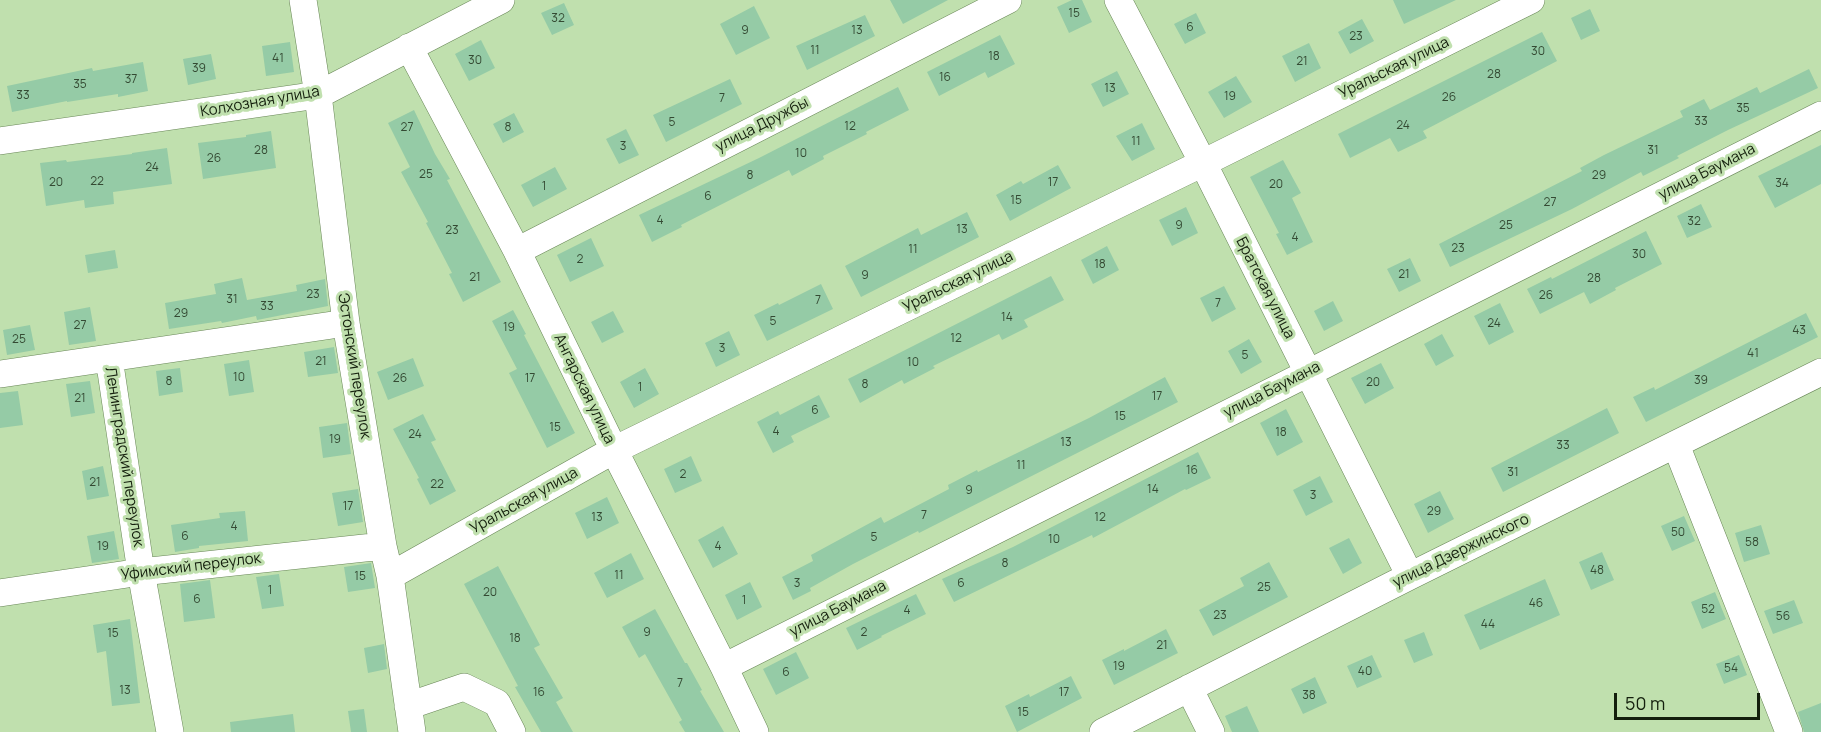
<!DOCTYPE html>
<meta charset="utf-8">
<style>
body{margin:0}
#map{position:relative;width:1821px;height:732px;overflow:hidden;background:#c0e0ae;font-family:Manrope,sans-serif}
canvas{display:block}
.scale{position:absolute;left:1614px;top:693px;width:146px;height:27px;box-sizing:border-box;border:3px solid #141f0d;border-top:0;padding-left:8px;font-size:18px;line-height:21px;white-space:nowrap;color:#141f0d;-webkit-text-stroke:4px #c0e0ae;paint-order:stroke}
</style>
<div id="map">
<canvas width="1821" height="732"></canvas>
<div class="scale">50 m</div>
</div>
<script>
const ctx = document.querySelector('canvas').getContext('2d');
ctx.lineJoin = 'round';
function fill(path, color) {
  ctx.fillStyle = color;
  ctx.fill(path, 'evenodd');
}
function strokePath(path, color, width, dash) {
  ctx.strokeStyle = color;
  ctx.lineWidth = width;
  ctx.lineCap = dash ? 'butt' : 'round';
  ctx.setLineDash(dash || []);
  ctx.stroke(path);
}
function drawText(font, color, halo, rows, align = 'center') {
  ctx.font = font + ' Manrope,sans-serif';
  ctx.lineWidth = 6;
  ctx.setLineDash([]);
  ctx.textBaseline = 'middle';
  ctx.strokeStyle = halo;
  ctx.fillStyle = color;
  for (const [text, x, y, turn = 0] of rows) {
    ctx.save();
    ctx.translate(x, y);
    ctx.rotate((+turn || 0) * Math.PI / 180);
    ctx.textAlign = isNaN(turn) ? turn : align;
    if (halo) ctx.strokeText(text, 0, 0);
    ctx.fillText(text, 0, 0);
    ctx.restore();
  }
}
fill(new Path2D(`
 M890 0H948L903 24Z
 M1072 0H1082L1092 22 1069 33 1057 7Z
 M1393 0H1456L1404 24Z
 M564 3 574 25 552 35 541 13Z
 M754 6 770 38 736 55 720 24Z
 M1590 9 1600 31 1581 40 1571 18Z
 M1196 13 1206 33 1185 44 1174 24Z
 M865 15 875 36 807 70 796 46Z
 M1362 19 1374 41 1350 54 1338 32Z
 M1542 32 1557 61 1423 131 1427 138 1398 152 1390 138 1350 158 1338 134Z
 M1000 35 1015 64 988 78 985 72 939 96 927 72Z
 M481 40 495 68 469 81 455 54Z
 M290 42 294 72 266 76 262 46Z
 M1309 43 1321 68 1295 82 1282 56Z
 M211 54 216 79 188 85 183 59Z
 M143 62 148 91 118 97V94L67 102V101L12 112 7 86 92 68 93 71Z
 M1809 69 1818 88 1728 130 1677 156 1679 158 1643 176 1641 172 1572 209 1450 267 1439 244 1582 171 1580 168 1604 155 1683 117 1680 111 1704 99 1710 110 1757 87 1760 93Z
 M1117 71 1129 94 1103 107 1091 84Z
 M1236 76 1252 102 1224 118 1208 92Z
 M730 79 742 104 666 142 653 115Z
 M898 87 909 110 866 132 867 134 823 156 824 159 792 176 789 170 681 225 682 227 652 242 639 215 759 158Z
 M414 110 435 154 450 179 447 180 501 282 463 302 449 274 452 273 426 223 428 222 401 172 410 167 388 123Z
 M514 113 524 132 503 143 493 124Z
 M1142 123 1155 149 1132 161 1116 136Z
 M626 129 639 155 619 164 606 139Z
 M271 131 276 168 203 179 198 143 246 137V135Z
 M1821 145V184L1775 208 1758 176Z
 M167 148 172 184 113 192 114 204 85 208 84 200 46 206 40 163 66 160 67 162 132 154V153Z
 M1283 160 1301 193 1292 198 1313 242 1287 255 1276 234 1279 233 1250 177Z
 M1058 165 1071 188 1010 221 996 195 1021 181 1023 184Z
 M555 167 567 189 533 207 521 185Z
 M1701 204 1712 227 1687 238 1677 216Z
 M1186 207 1198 233 1172 246 1159 220Z
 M967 212 979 237 861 297 845 266 918 228 921 235Z
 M1646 231 1662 264 1615 288 1616 290 1590 304 1584 292 1540 314 1527 289 1551 277 1552 279Z
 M591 238 604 266 570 282 557 255Z
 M1107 246 1119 270 1093 284 1081 260Z
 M115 250 118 268 88 273 85 255Z
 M1410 258 1421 281 1399 292 1387 269Z
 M1051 276 1064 300 1024 320 1028 327 1002 340 999 334 933 366 935 368 904 384 902 380 860 403 848 379Z
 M242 278 247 300 297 291 296 285 325 279 328 306 257 320 256 316 222 323 221 321 169 329 165 303 216 294 214 284Z
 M821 284 833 309 767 341 754 315 778 303 779 305Z
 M1224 286 1236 309 1212 322 1200 298Z
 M1333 301 1343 321 1324 331 1314 311Z
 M1500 303 1514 332 1489 345 1474 316Z
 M90 307 96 341 69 345 64 312Z
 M513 310 526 334 524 335 575 433 547 448 509 373 517 369 492 321Z
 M613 311 624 332 602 343 591 322Z
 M1806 313 1818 337 1646 422 1633 397 1654 387 1655 390Z
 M30 325 35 350 7 355 3 330Z
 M729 331 740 355 716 367 705 343Z
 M1442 334 1454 356 1436 366 1424 344Z
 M1249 339 1262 362 1241 374 1228 351Z
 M334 347 338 373 308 377 304 352Z
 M413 358 424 386 388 400 377 372Z
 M249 360 254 392 229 396 224 364Z
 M1381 363 1394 388 1365 404 1351 378Z
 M180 368 183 392 159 396 156 371Z
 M645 368 659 394 634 408 620 382Z
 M1165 377 1178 402 919 533 918 531 853 564 810 588 811 591 793 600 782 577 813 561 811 555 881 517 884 523 949 489 948 485 977 470 978 472 1089 418Z
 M90 381 95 413 71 417 66 384Z
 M18 391 23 425 0 428V393Z
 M819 395 830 417 791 436 794 442 773 453 757 422 778 411 780 415Z
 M1607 408 1619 433 1503 492 1491 468Z
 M1286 409 1303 442 1277 456 1260 423Z
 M423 414 436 440 431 442 456 491 430 505 417 479 419 478 393 429Z
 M347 423 351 454 323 458 319 427Z
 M1198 452 1211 478 1186 490 1185 489 1093 538 1092 535 954 602 942 579 1013 547Z
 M691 456 702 481 675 493 664 469Z
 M103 466 109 496 87 500 82 471Z
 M1320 476 1333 502 1306 516 1293 490Z
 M358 489 363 522 338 526 332 493Z
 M1440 491 1454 519 1428 533 1414 504Z
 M607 497 619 523 587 539 575 513Z
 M245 511 248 541 199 546V548L175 552 171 525 220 518 219 513Z
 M1684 516 1695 541 1672 551 1661 526Z
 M1761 525 1770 554 1744 562 1735 533Z
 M723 526 738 554 713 568 698 540Z
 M114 531 119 559 92 563 87 536Z
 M1349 538 1362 563 1343 574 1329 548Z
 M1602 552 1614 580 1591 590 1579 562Z
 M631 553 644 579 607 598 594 573Z
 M1269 562 1288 597 1213 636 1199 610 1244 586 1240 578Z
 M371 563 375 588 348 592 344 567Z
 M498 566 540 645 534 648 563 698 556 702 573 732H541L515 687 518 686 464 584Z
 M279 574 284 606 262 609 256 577Z
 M1545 579 1560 615 1480 650 1464 615Z
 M210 580 215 618 184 622 180 584Z
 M750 582 762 607 737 620 725 595Z
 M1715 592 1726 619 1702 629 1691 602Z
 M916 594 926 614 881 636 882 637 857 650 846 628Z
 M1794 600 1803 623 1773 634 1764 611Z
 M655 609 685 663H687L702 690 700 691 724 732H685L679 722 682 720 645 654 639 658 622 627Z
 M130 619 140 703 112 706 106 651 97 653 93 625Z
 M1166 629 1178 653 1114 685 1102 660 1124 649V651Z
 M1424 632 1433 655 1414 663 1404 640Z
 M384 644 387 669 368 673 364 648Z
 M796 652 809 678 776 695 763 669Z
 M1372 655 1382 677 1357 688 1347 666Z
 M1739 655 1747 675 1724 684 1716 664Z
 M1071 676 1082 698 1017 732 1005 706 1029 694 1030 697Z
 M1315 677 1327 703 1303 714 1291 689Z
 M1821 703V732H1804L1798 712Z
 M1247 706 1259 732H1232L1225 716Z
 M364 709 367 732H351L348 711Z
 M293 714 295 732H231L230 722Z`), '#95cba6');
const minor = new Path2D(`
 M303 0 318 95 346 323 383 546 390 576 412 732
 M1118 0 1203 163 1410 576
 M409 47 517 251 614 450 724 667 755 732
 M0 141 318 95 501 0
 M517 251 1008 0
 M109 358 141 572 170 732
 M1 374 346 323
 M1676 445 1789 732
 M390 576 614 450 1203 163 1531 0
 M0 593 141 572 383 546
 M724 667 1821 115
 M1189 688 1211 732
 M408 706 464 687 497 703 512 732
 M1103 732 1410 576 1821 372`);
strokePath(minor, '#688657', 28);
strokePath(minor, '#fff', 27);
drawText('12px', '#344a33', null, [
 ["15",1074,14],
 ["32",558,19],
 ["6",1190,28],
 ["9",745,31],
 ["13",857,31],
 ["23",1356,37],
 ["11",815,51],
 ["30",1538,52],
 ["18",994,57],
 ["41",278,59],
 ["30",475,61],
 ["21",1302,62],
 ["39",199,69],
 ["28",1494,75],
 ["16",945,78],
 ["37",131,80],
 ["35",80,85],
 ["13",1110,89],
 ["33",23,96],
 ["19",1230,97],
 ["26",1449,98],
 ["7",722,99],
 ["35",1743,109],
 ["33",1701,122],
 ["5",672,123],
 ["24",1403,126],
 ["12",850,127],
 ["27",407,128],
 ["8",508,128],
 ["11",1136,142],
 ["3",623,147],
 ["28",261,151],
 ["31",1653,151],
 ["10",801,154],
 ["26",214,159],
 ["24",152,168],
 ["25",426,175],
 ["8",750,176],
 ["29",1599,176],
 ["22",97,182],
 ["20",56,183],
 ["17",1053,183],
 ["34",1782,184],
 ["20",1276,185],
 ["1",544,187],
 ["6",708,197],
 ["15",1016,201],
 ["27",1550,203],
 ["4",660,221],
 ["32",1694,222],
 ["9",1179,226],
 ["25",1506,226],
 ["13",962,230],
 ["23",452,231],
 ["4",1295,238],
 ["23",1458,249],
 ["11",913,250],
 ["30",1639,255],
 ["2",580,260],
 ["18",1100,265],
 ["21",1404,275],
 ["9",865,276],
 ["21",475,278],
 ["28",1594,279],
 ["23",313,295],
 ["26",1546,296],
 ["31",232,300],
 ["7",818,301],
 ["7",1218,304],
 ["33",267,307],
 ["29",181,314],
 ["14",1007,318],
 ["5",773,322],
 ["24",1494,324],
 ["27",80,326],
 ["19",509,328],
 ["43",1799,331],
 ["12",956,339],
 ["25",19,340],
 ["3",722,349],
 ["41",1753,354],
 ["5",1245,356],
 ["21",321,362],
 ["10",913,363],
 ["10",239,378],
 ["26",400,379],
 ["17",530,379],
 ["39",1701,381],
 ["8",169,382],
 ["20",1373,383],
 ["8",865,385],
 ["1",640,388],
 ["17",1157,397],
 ["21",80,399],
 ["6",815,411],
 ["15",1120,417],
 ["15",555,428],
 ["4",776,432],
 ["18",1281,433],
 ["24",415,435],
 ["19",335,440],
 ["13",1066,443],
 ["33",1563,446],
 ["11",1021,466],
 ["16",1192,471],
 ["31",1513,473],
 ["2",683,475],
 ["21",95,483],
 ["22",437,485],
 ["14",1153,490],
 ["9",969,491],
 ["3",1313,496],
 ["17",348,507],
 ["29",1434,512],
 ["7",924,516],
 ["13",597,518],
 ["12",1100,518],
 ["4",234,527],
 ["50",1678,533],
 ["6",185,537],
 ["5",874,538],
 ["10",1054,540],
 ["58",1752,543],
 ["19",103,547],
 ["4",718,547],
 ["8",1005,564],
 ["48",1597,571],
 ["11",619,576],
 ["15",360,577],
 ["3",797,584],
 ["6",961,584],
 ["25",1264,588],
 ["1",270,591],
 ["20",490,593],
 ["6",197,600],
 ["1",744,601],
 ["46",1536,604],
 ["52",1708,610],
 ["4",907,611],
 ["23",1220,616],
 ["56",1783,617],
 ["44",1488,625],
 ["9",647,633],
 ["2",864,633],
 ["15",113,634],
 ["18",515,639],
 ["21",1162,646],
 ["19",1119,667],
 ["54",1731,669],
 ["40",1365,672],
 ["6",786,673],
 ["7",680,684],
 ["13",125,691],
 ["16",539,693],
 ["17",1064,693],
 ["38",1309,696],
 ["15",1023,713]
]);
drawText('15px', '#141f0d', '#c0e0ae', [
 ["Уральская улица",1394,68,-26],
 ["Колхозная улица",260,102,-10],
 ["улица Дружбы",762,125,-27],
 ["улица Баумана",1707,172,-27],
 ["Уральская улица",958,282,-26],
 ["Братская улица",1265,288,63],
 ["Эстонский переулок",354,366,81],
 ["Ангарская улица",584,389,64],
 ["улица Баумана",1272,390,-27],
 ["Ленинградский переулок",124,457,81],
 ["Уральская улица",524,501,-29],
 ["улица Дзержинского",1461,551,-26],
 ["Уфимский переулок",191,567,-7],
 ["улица Баумана",838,609,-27]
]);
</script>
